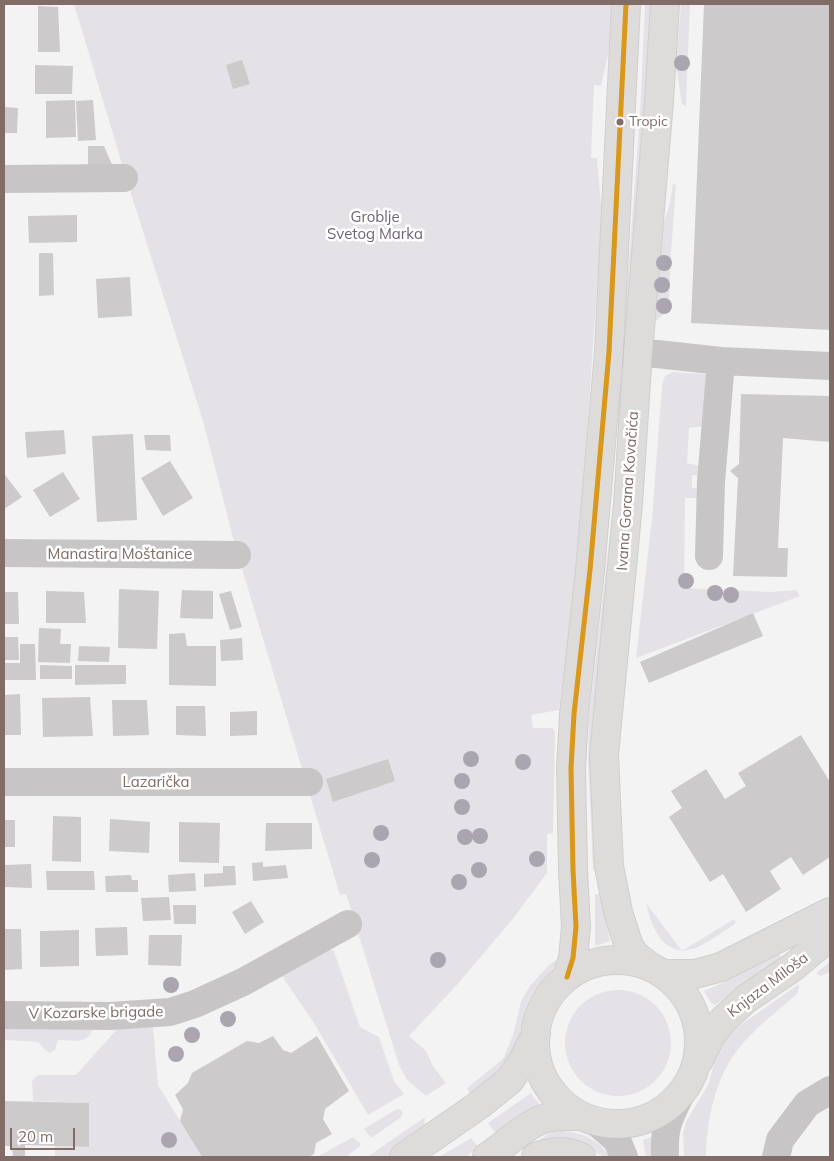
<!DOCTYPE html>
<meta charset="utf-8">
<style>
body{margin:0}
#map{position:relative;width:834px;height:1161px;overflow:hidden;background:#f3f3f4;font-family:Mulish,sans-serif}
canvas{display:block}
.frame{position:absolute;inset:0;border:5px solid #816c67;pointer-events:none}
.scale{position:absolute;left:10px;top:1128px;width:65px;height:22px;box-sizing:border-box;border:2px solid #816c67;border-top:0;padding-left:6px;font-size:15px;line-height:18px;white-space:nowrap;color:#816c67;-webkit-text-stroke:4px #fff;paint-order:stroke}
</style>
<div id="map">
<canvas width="834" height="1161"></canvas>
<div class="frame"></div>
<div class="scale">20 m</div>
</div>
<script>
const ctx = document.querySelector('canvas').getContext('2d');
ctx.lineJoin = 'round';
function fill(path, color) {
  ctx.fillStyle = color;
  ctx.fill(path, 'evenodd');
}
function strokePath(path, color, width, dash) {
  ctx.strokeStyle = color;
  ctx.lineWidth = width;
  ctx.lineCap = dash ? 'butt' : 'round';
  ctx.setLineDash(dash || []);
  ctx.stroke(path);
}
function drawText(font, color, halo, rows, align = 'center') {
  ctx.font = font + ' Mulish,sans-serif';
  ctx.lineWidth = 5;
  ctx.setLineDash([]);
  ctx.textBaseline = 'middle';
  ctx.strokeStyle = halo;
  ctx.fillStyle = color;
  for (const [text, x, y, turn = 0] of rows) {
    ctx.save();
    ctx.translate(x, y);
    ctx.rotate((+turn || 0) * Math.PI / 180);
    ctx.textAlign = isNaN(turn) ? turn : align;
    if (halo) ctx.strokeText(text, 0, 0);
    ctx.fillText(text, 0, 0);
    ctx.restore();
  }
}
fill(new Path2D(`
 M74 4H617L616 19 601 86 594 85 591 158H597L602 216 591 375 581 525 559 710 531 715 533 728H553L555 732 553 833 547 834V873L512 920 455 987 409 1036 426 1051 433 1066 446 1083 426 1096 407 1080 399 1065 346 894 340 895 236 549 203 421 127 181Z
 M645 4H652L649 63 628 331 626 321V300L640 114Z
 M681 4H690L686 106 682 104 676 65Z
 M673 184 676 185 671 253 669 305 667 311 654 323 661 231 670 203Z
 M624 368 597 871H595L593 870 588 760 589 718 613 507 622 369Z
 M673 372 706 374 704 426 689 428 687 463 700 466 703 476 692 475V488L702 489 700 498H685L684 588 770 592 796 590 800 596 636 658 652 518 662 385 665 376Z
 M598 894H601L610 941 596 946 595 945V895Z
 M646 903 682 951 734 919 736 923C724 931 712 940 700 946 666 962 652 930 646 903Z
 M327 949 334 951 360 1027 379 1037 394 1081 404 1094 368 1115 314 1023 282 976Z
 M779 953 782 958 715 1005 711 1003 704 991 706 990 729 980Z
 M563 957C549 973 533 988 526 1008 520 1025 520 1042 513 1058L472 1098 467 1088 503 1059 513 1035 521 1002 529 987 549 965 559 958Z
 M830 962V972L821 976 816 973Z
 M799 984 798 993C780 1009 760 1024 744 1042 716 1073 707 1117 706 1157H684L683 1133 686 1122 708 1085 716 1057 723 1044 732 1031Z
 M565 1043a53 53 0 1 1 106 0a53 53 0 1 1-106 0Z
 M4 1027 92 1029C90 1045 71 1040 58 1040L55 1050 50 1053 45 1050 38 1042 4 1040Z
 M119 1027H153L158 1085 202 1157H55V1146L89 1147V1103L33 1101 32 1081 36 1076 41 1075H76Z
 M531 1093 535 1099 540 1104 497 1135 488 1123Z
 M400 1109 403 1113 400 1118 371 1138 364 1129 395 1110Z
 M425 1117 424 1130 392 1157H367Z
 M558 1131C581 1131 597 1139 611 1157H604L591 1150 523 1152 549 1133Z
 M654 1136 657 1157H646L643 1140Z
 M353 1137 360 1143V1146L346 1157H317Z
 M471 1138 478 1147 466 1157H439Z`), '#e4e2e7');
fill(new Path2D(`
 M704 4H830V330L691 323Z
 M38 6 58 7 60 52H38Z
 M242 60 250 84 233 89 226 65Z
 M35 65 73 66 72 94H35Z
 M75 100 76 137 46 138V101Z
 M93 100 96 140 78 141 76 101Z
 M4 107 18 108 17 133H4Z
 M88 146H104L113 167H88Z
 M77 215V242L29 243 28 216Z
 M39 253H53L54 295 39 296Z
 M130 277 132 316 98 318 96 279Z
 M741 394 830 396V442L783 438 778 548H788L787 577 733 576 738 478 730 471 739 464Z
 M64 430 66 454 27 458 25 432Z
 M133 434 137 520 97 522 92 436Z
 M144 435H170L171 451 146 450Z
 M170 461 193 498 163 516 141 478Z
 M63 472 80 499 50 517 33 490Z
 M5 475 22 497 4 509V476Z
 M119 589 159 591 157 649 118 648Z
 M182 590 213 591V619L180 618Z
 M46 591 84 592 86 623H46Z
 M231 591 242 627 230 630 219 594Z
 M4 592H18L19 624H4Z
 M753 613 763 636 649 683 640 662Z
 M39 628 61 629 60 644H71L70 663 38 662Z
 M185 633 187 646H216V686L169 685V634Z
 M4 637H18L19 660H4Z
 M242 638 243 660 221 661 220 640Z
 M20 644H35L36 680H4V663H20Z
 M79 646 110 647 109 662 78 661Z
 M40 665 72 666V679H40Z
 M75 665H126V684L75 685Z
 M20 694 21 735H4V695Z
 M90 697 93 736 43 737 42 698Z
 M112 700H147L149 735 113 736Z
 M176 706H205L206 736 176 735Z
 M257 711V735L230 736V712Z
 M801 735 830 782V857L803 875 791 857 770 871 781 889 746 912 723 874 710 882 669 817 682 808 671 791 706 769 725 799 746 786 738 773Z
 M388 759 395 781 333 802 326 779Z
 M53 816 81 817V862L52 861Z
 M110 819 150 822 149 853 109 851Z
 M4 820H15V847H4Z
 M179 822 220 823 219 863 179 862Z
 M266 823H312V849L265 851Z
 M263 862V867L286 865 288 878 253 881 252 863Z
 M31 864 32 888 4 887V865Z
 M223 866H235L236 885 204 887V874L223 873Z
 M46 871H94L95 890H47Z
 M195 873 196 891 169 892 168 875Z
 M131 875 132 880H138V892H106L105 876Z
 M169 897 171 920 143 921 141 898Z
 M251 901 264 922 245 934 232 912Z
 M173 905H196V924H174Z
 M127 927 128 955 96 956 95 928Z
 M4 929H21L22 969 4 970Z
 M79 930V966L40 967V931Z
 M149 935H182L181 966 148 965Z
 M273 1036 283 1050 291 1053 317 1036 349 1091 325 1109 323 1119 332 1134 316 1143 314 1154 309 1157H202L180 1121 183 1109 175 1095 188 1083 192 1073 247 1041 259 1043Z
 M4 1101 89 1103V1147L25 1145V1157H13L12 1146H4Z`), '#cccacb');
const major = new Path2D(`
 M535 1042a82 82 0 1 1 164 0a82 82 0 1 1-164 0Z
 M649 966 635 955 629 946 618 912 609 866 604 755 628 504 638 352 659 101 665 4
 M663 974H695L721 967 830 912
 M567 977 573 958 576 927 573 870 571 768 574 714 590 570 609 352 626 4
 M699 1060 710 1037 723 1020 746 999 793 967 830 936
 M404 1157 479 1105 510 1080 523 1060 536 1034
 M487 1157C506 1145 524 1125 546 1118 557 1115 569 1116 581 1116
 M536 1157C551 1151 567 1151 581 1157`);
strokePath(major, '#d0cfcf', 30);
strokePath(new Path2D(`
 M4 179 124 178
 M609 352 657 354 721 361 830 366
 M4 553 237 555
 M709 556 711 482 721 361
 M4 782H309
 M4 1015 110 1016 170 1012 195 1004 243 982 348 924
 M596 1122 617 1140 624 1157
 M665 1157C664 1130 667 1122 679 1098
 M776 1157 780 1140 807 1104 830 1090`), '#c7c5c5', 28);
strokePath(major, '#dddcdb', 28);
strokePath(new Path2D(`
 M567 977 573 958 576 927 573 870 571 768 574 714 590 570 609 352 626 4`), '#da981a', 5);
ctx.fillStyle = '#aba5b0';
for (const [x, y] of [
 [682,63],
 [664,263],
 [662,285],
 [664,306],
 [686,581],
 [715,593],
 [731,595],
 [471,759],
 [523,762],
 [462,781],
 [462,807],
 [381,833],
 [480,836],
 [465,837],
 [537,859],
 [372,860],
 [479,870],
 [459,882],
 [438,960],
 [171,985],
 [228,1019],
 [192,1035],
 [176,1054],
 [169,1140]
]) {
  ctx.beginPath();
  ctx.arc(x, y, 8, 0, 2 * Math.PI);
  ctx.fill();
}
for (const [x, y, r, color] of [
 [620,122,4.5,"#816c67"]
]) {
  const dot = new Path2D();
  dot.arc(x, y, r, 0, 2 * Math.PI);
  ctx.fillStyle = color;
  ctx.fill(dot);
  strokePath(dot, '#fff', 2);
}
drawText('14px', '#816c67', '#fff', [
 ["Tropic",629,122]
], 'left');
drawText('15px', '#706578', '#fff', [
 ["Groblje",375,217],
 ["Svetog Marka",375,234]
]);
drawText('15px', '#816c67', '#fff', [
 ["Ivana Gorana Kovačića",628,491,-86],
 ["Manastira Moštanice",120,554],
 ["Lazarička",156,782],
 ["Knjaza Miloša",768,985,-37],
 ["V Kozarske brigade",96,1013,-1]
]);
</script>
